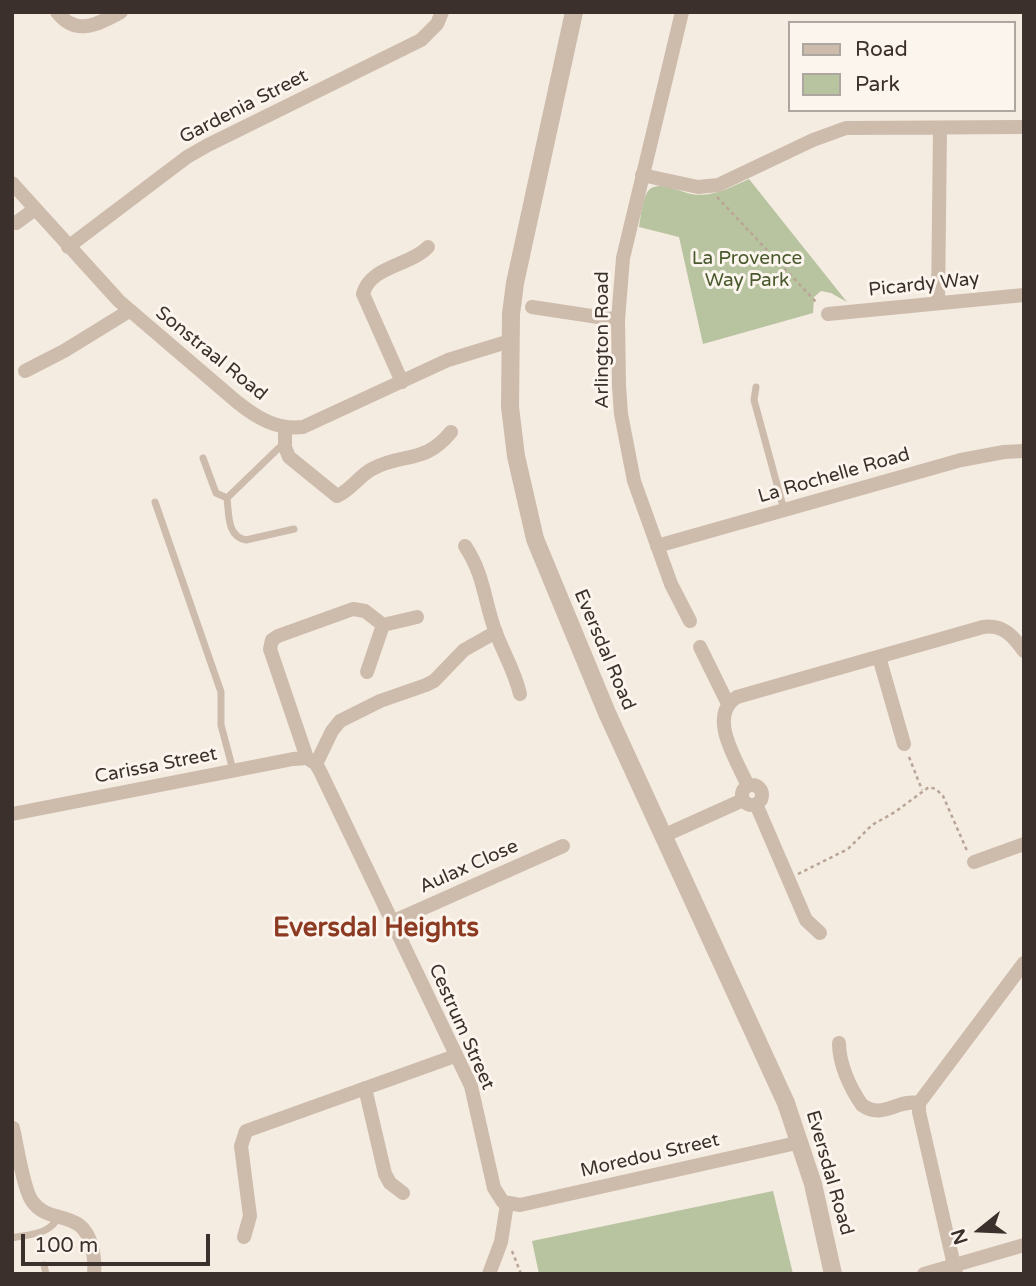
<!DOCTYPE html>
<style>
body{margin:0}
#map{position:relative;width:1036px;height:1286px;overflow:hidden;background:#f4ebe1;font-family:"Varela Round",sans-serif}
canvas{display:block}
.frame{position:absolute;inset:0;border:14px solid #3b302b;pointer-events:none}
.legend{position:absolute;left:788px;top:21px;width:228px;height:91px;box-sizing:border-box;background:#fbf5ee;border:2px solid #aea6a0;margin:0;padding:9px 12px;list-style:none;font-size:21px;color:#3b302b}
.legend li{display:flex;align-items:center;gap:14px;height:35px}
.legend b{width:35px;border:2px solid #aea6a0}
.north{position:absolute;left:945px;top:1195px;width:70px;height:70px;-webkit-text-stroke:5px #fbf5ee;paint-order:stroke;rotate:252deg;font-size:19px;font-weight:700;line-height:28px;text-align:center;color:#3b302b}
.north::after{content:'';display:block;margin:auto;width:24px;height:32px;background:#3b302b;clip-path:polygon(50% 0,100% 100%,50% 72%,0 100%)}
.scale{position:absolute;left:21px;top:1234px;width:189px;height:32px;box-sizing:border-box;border:4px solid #3b302b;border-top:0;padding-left:9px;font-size:21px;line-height:24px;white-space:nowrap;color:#3b302b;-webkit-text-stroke:5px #fbf5ee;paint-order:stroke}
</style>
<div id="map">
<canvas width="1036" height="1286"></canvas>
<div class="frame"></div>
<ul class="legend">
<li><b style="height:9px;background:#cdbbac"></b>Road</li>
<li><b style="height:19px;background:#b8c4a0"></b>Park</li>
</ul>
<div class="north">N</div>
<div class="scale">100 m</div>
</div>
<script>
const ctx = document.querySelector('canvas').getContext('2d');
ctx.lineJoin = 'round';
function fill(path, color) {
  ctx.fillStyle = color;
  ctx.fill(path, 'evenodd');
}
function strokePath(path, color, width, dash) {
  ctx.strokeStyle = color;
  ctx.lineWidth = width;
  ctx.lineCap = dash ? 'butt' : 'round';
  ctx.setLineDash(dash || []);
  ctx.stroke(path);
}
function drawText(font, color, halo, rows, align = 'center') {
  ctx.font = font + ' "Varela Round",sans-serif';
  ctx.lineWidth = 6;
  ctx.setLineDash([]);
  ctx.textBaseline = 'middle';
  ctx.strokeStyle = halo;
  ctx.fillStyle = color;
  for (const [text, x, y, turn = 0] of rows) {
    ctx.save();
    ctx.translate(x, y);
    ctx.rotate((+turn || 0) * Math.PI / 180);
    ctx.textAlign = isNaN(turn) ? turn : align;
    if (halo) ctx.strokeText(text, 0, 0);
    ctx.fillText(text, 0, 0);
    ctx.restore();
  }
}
fill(new Path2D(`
 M749 179 847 302 831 293 821 291 814 297 813 313 703 344 679 237 639 227C641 217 642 197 649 190 659 180 680 192 691 194 712 198 731 187 749 179Z
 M773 1191 793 1274H539L532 1241Z`), '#b8c4a0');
strokePath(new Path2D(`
 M717 197 818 304
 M909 757 922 790
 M798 874 848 849 872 825 895 812 929 787 936 789 943 796 968 853
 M512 1251 521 1274`), '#b9a596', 2.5, [3.5, 3.5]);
strokePath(new Path2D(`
 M756 387 754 400 784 510
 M285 442 227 498C229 514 227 537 246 540L294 529
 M203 458 216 493 227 498
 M155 502 221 692V725L233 770
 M12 1238C30 1234 50 1235 59 1216
 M44 1265 46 1274`), '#cdbbac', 7);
strokePath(new Path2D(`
 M57 12C76 37 98 24 121 12
 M682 12 623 258 618 320 619 386 621 414 634 481 671 584 690 621
 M642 175 698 187 718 185 813 140 846 128 1024 127
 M12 183 119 301 237 402C257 418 277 430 303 427L448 360 510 341
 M16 223 35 209
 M68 247 187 157 208 145 421 40 437 24 442 12
 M938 303 940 128
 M532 307 618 320
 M828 314 1024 295
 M25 371 64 351 129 311
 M402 382 363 294C370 266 410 266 428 247
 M285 428V447L289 457 337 496C350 491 359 476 372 469 403 452 424 465 451 432
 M465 546C485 576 484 602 496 633 504 654 515 672 520 694
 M657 546 961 460 1004 452 1024 451
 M383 625 417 617
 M700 647 728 704
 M879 657 904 744
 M307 758 316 764 320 771 471 1086 494 1188 503 1202 520 1205 801 1142
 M307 758 270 649 272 640 278 636 353 609 365 611 383 625 367 672
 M316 764 332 731 340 721 380 701 426 685 434 681 464 650 496 632
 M742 795a10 10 0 1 1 20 0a10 10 0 1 1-20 0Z
 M748 786C738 762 706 716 737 697L983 627C1003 624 1013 636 1024 651
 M756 804 806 920 820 933
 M12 814 293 759 307 758
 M663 836 743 800
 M974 862 1024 844
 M392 922 563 846
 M839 1043C839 1064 850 1088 862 1105 883 1120 897 1099 919 1103
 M365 1088 385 1174 390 1183 403 1193
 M13 1128C17 1145 23 1188 32 1201 49 1226 82 1207 92 1247 94 1256 95 1265 94 1274
 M244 1237 250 1216 241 1146 246 1131 455 1056
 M489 1274 501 1242 507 1204
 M924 1274 1024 1245
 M956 1274 919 1112V1103L1024 963`), '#cdbbac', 14);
strokePath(new Path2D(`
 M574 12 515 283 511 314 510 407 516 456 535 539 607 713 786 1103 813 1184 833 1274`), '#cdbbac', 18);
drawText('19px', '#3b302b', '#fbf5ee', [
 ["Gardenia Street",244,107,-27],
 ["Picardy Way",924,285,-6],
 ["Arlington Road",603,340,-90],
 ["Sonstraal Road",211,354,39],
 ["La Rochelle Road",834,476,-16],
 ["Eversdal Road",604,650,67],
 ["Carissa Street",156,766,-11],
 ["Aulax Close",469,867,-24],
 ["Cestrum Street",461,1027,66],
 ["Moredou Street",650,1156,-13],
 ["Eversdal Road",829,1173,74]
]);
drawText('19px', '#4a5a2e', '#fbf5ee', [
 ["La Provence",747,259],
 ["Way Park",747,281]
]);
drawText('bold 26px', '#8c3b22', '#fbf5ee', [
 ["Eversdal Heights",376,929]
]);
</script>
